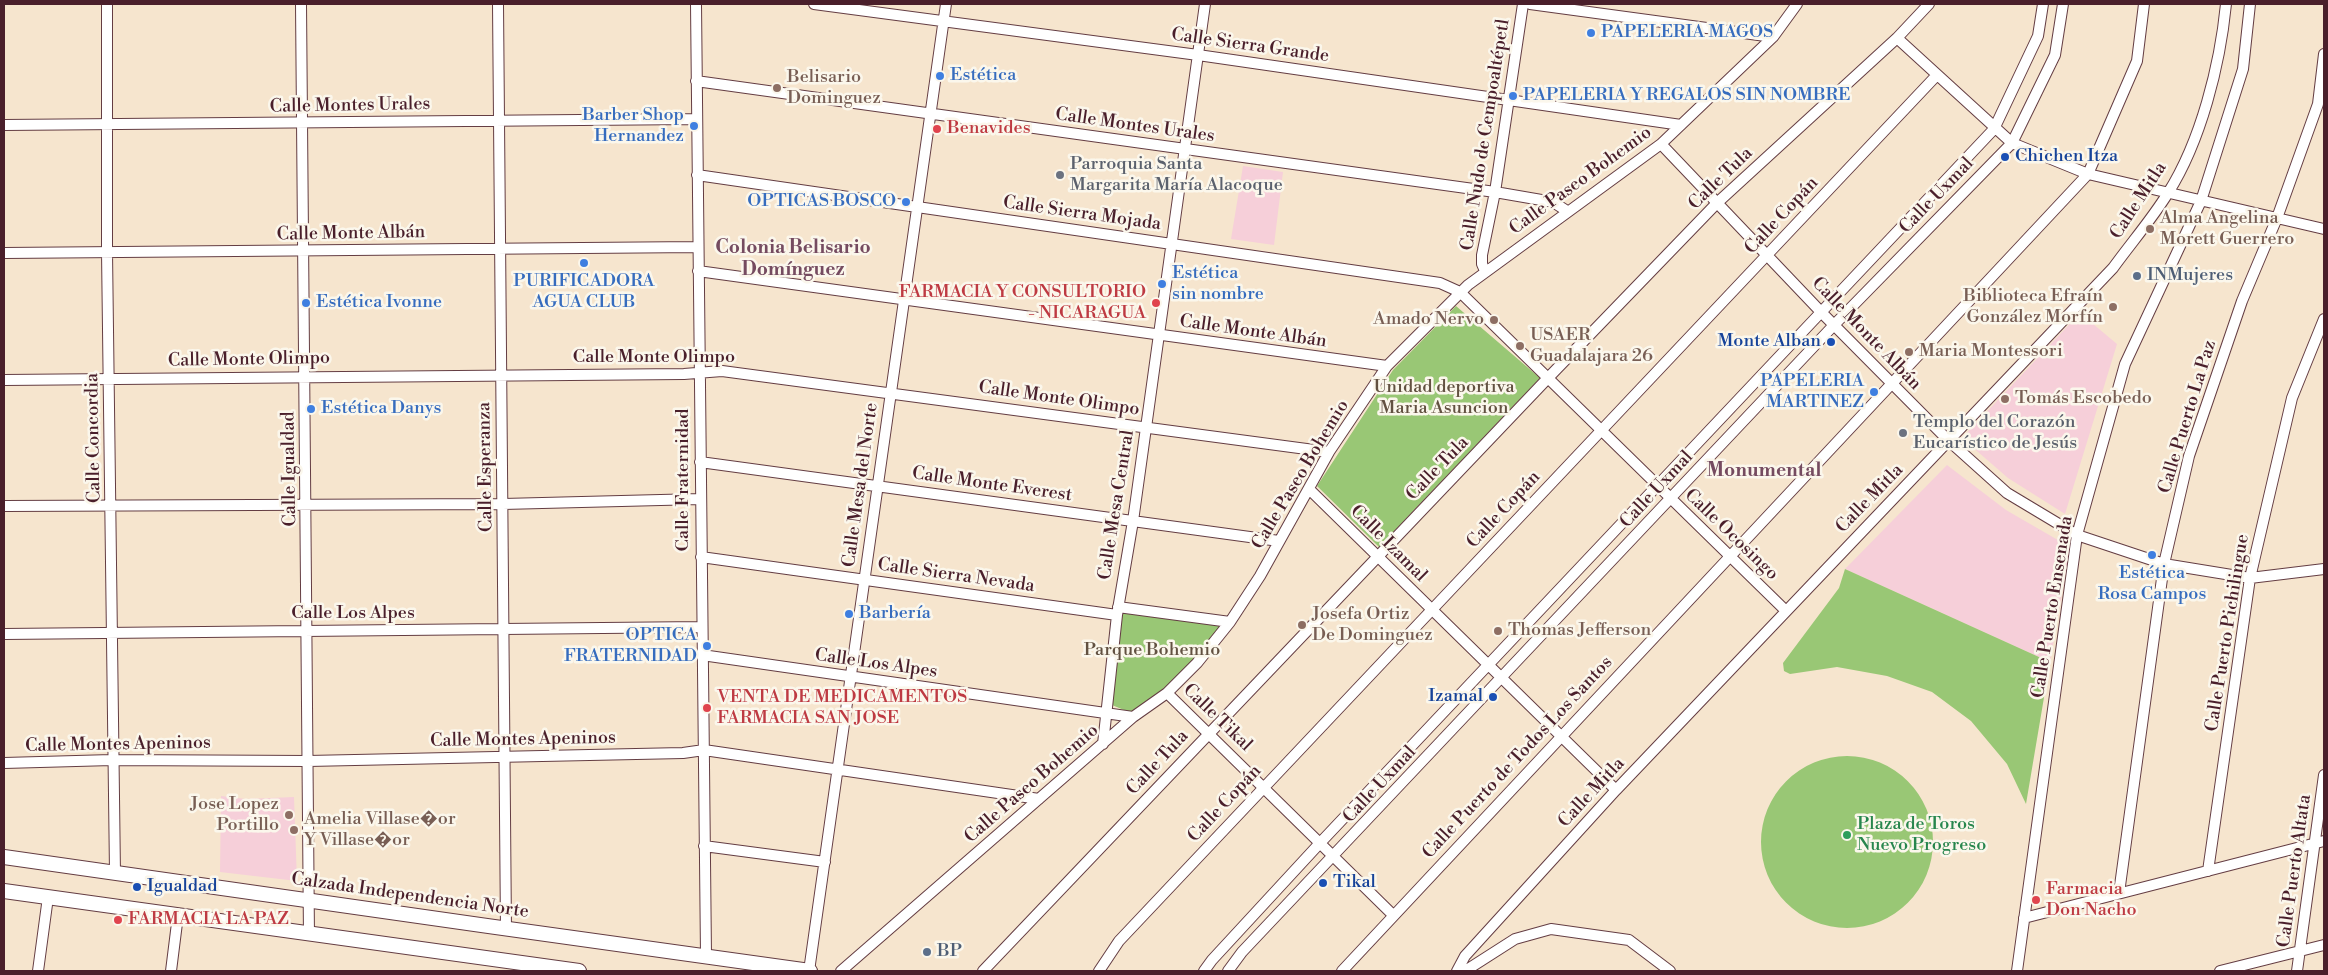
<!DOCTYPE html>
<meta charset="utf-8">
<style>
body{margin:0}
#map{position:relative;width:2328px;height:975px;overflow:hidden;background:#f6e5ce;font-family:"Libre Bodoni",serif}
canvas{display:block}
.frame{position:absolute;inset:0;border:5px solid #4a1f2b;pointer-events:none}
</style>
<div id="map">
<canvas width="2328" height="975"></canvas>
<div class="frame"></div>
</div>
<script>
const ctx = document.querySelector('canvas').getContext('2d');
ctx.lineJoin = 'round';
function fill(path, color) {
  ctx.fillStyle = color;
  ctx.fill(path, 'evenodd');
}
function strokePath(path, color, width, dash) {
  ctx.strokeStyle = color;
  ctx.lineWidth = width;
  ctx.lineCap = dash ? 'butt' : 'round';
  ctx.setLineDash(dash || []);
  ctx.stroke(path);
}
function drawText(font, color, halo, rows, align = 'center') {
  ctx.font = font + ' "Libre Bodoni",serif';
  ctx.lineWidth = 5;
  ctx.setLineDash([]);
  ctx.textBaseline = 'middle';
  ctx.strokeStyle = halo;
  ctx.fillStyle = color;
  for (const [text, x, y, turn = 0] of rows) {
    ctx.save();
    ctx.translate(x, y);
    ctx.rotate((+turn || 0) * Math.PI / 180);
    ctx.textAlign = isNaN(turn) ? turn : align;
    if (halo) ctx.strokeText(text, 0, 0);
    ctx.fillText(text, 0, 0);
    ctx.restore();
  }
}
fill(new Path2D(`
 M1243 166 1283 172 1274 245 1231 239Z
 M2080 313 2117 344 2065 514 2008 478 1962 438Z
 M1947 465 2006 510 2070 547 2050 662 1845 569Z
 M221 796 246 799 294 797 297 881 220 872Z`), '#f6cfd9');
fill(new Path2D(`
 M1456 306 1540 378 1379 547 1317 486 1393 370Z
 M1845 569 2050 662 2026 804 2007 764 1971 721 1932 692 1887 676 1837 667 1790 674 1784 671 1783 663 1839 588Z
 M1121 609 1225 624 1191 666 1164 690 1131 713 1112 705 1111 690Z
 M1761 842a86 86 0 1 1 172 0a86 86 0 1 1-172 0Z`), '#99c775');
const minor = new Path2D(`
 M107 4V252L115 872
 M301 4 309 934
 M498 4 506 930
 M696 4 706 955
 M814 4 1198 55 1681 125
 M1530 4 1773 37
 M1897 38 2012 143 2088 174 2324 229
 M696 81 1495 192 1553 202 1567 211
 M4 125 696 119
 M1661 144 1821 312 1948 440 2007 493 2077 535 2164 564 2250 578 2324 569
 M697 175 1440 283 1460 292 1786 611
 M4 253 698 247
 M698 271 1387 366
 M1485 271 1482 264V255L1495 192 1523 4
 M4 380 684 374 722 371 1329 452
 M700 462 1279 541
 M1309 489 1616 790
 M4 506 503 504 700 499
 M701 557 1117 615
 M1118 607 1230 622
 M4 634 702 627
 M702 655 1133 717
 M1167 693 1393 915
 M1103 744 1117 615 1133 521 1205 4
 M4 763 112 760 308 761 683 753 704 750 1039 799
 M704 846 825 862
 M2208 871 2250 578 2292 398 2324 319
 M2119 893 2164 564 2189 456 2242 301 2277 218 2318 104 2324 54
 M2024 918 2324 841
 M38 971 48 897
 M171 971 178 915
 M809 971 946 4
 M841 971 1133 717 1167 693 1197 663 1230 622 1260 576 1329 452 1387 366 1468 285 1661 144 1773 37 1797 4
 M983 971 1547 379 1717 203 1897 38 1929 4
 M1099 971 1119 941 1937 75
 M1204 971 1212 960 1320 843 1994 129 2038 36 2043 4
 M1228 971 1242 952 1834 325 2012 143 2055 55 2063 4
 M1342 971 2088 174 2137 61 2144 4
 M1457 971 1465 956 1616 790 2113 268C2131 243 2152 219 2168 193 2201 141 2220 65 2226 4
 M1465 971 1515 939 1551 929 1629 940 1670 971
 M2017 971 2077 535 2125 364 2201 201 2243 69 2250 4
 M2220 971 2324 945
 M2297 971 2324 775`);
const major = new Path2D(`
 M4 857C273 894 541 935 810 971
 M4 891 579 971`);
strokePath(minor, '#643d43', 12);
strokePath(major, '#643d43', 16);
strokePath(minor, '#fff', 10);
strokePath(major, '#fff', 14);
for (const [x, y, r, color] of [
 [1591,33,5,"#3f7fe0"],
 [940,76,5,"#3f7fe0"],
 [777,88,5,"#8d6e63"],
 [1513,96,5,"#3f7fe0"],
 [694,126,5,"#3f7fe0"],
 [937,129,5,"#e0444e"],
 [2005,157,5,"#1a4fb4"],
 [1060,175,5,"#6b7280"],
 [906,202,5,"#3f7fe0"],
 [2150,229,5,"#8d6e63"],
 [584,263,5,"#3f7fe0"],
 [2137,276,5,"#5c6f8a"],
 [1162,284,5,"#3f7fe0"],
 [306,303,5,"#3f7fe0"],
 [1156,303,5,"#e0444e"],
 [2113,307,5,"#8d6e63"],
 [1494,320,5,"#8d6e63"],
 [1831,342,5,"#1a4fb4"],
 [1520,346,5,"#8d6e63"],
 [1909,352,5,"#8d6e63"],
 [1874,392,5,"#3f7fe0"],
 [2005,399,5,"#8d6e63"],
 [311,409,5,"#3f7fe0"],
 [1903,433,5,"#6b7280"],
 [2152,555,5,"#3f7fe0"],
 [849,614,5,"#3f7fe0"],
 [1302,625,5,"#8d6e63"],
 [1498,631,5,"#8d6e63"],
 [707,646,5,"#3f7fe0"],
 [1493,697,5,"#1a4fb4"],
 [707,708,5,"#e0444e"],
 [289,815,5,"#8d6e63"],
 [294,830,5,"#8d6e63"],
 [1847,835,5,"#2e9e5b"],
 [1323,883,5,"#1a4fb4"],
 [137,887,5,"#1a4fb4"],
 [2036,900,5,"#e0444e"],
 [118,920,5,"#e0444e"],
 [927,952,5,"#5c6f8a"]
]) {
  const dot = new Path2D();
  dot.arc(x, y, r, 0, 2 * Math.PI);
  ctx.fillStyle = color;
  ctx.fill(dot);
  strokePath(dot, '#fbf7ec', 2);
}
drawText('18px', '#366cbe', '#fbf7ec', [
 ["PAPELERIA MAGOS",1601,33],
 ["Estética",950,76],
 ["PAPELERIA Y REGALOS SIN NOMBRE",1523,96],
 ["Barber Shop",684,116,"right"],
 ["Hernandez",684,137,"right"],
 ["OPTICAS BOSCO",896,202,"right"],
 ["Estética",1172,274],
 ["sin nombre",1172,295],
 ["PURIFICADORA",584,282,"center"],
 ["AGUA CLUB",584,303,"center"],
 ["Estética Ivonne",316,303],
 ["PAPELERIA",1864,382,"right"],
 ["MARTINEZ",1864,403,"right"],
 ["Estética Danys",321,409],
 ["Estética",2152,574,"center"],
 ["Rosa Campos",2152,595,"center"],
 ["Barbería",859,614],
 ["OPTICA",697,636,"right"],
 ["FRATERNIDAD",697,657,"right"]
], 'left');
drawText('18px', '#4a1f2b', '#fbf7ec', [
 ["Calle Sierra Grande",1250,46,8],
 ["Calle Montes Urales",350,106,-1],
 ["Calle Montes Urales",1135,126,8],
 ["Calle Nudo de Cempoaltépetl",1486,135,-81],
 ["Calle Tula",1721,179,-44],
 ["Calle Paseo Bohemio",1581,181,-36],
 ["Calle Uxmal",1937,196,-46],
 ["Calle Mitla",2139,201,-57],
 ["Calle Sierra Mojada",1082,214,8],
 ["Calle Copán",1782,216,-47],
 ["Calle Monte Albán",351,234,-1],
 ["Calle Monte Albán",1253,332,8],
 ["Calle Monte Albán",1866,334,46],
 ["Calle Monte Olimpo",654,358],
 ["Calle Monte Olimpo",249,360,-1],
 ["Calle Monte Olimpo",1059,399,8],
 ["Calle Puerto La Paz",2188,417,-73],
 ["Calle Concordia",94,438,-91],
 ["Calle Esperanza",486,467,-91],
 ["Calle Igualdad",290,469,-91],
 ["Calle Tula",1438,469,-46],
 ["Calle Paseo Bohemio",1301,475,-59],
 ["Calle Fraternidad",684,480,-90],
 ["Calle Mesa del Norte",861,485,-82],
 ["Calle Monte Everest",992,485,8],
 ["Calle Uxmal",1657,490,-47],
 ["Calle Mitla",1870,499,-46],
 ["Calle Mesa Central",1117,505,-81],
 ["Calle Copán",1504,510,-47],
 ["Calle Ocosingo",1731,535,44],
 ["Calle Izamal",1388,544,45],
 ["Calle Sierra Nevada",956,576,8],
 ["Calle Puerto Ensenada",2053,607,-81],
 ["Calle Los Alpes",353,614],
 ["Calle Puerto Pichilingue",2228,633,-81],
 ["Calle Los Alpes",876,664,8],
 ["Calle Tikal",1217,718,44],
 ["Calle Montes Apeninos",523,740,-1],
 ["Calle Montes Apeninos",118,745,-1],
 ["Calle Puerto de Todos Los Santos",1518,758,-47],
 ["Calle Tula",1158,763,-47],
 ["Calle Paseo Bohemio",1032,784,-41],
 ["Calle Uxmal",1380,785,-47],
 ["Calle Mitla",1592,793,-47],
 ["Calle Copán",1225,804,-47],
 ["Calle Puerto Altata",2295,871,-82],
 ["Calzada Independencia Norte",410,896,8]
]);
drawText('18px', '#785e54', '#fbf7ec', [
 ["Belisario",787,78],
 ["Dominguez",787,99],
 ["Alma Angelina",2160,219],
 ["Morett Guerrero",2160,240],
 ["Biblioteca Efraín",2103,297,"right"],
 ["González Morfín",2103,318,"right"],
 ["Amado Nervo",1484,320,"right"],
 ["USAER",1530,336],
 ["Guadalajara 26",1530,357],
 ["Maria Montessori",1919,352],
 ["Tomás Escobedo",2015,399],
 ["Josefa Ortiz",1312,615],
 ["De Dominguez",1312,636],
 ["Thomas Jefferson",1508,631],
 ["Jose Lopez",279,805,"right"],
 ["Portillo",279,826,"right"],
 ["Amelia Villase�or",304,820],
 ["Y Villase�or",304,841]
], 'left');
drawText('18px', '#be3a42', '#fbf7ec', [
 ["Benavides",947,129],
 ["FARMACIA Y CONSULTORIO",1146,293,"right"],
 ["- NICARAGUA",1146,314,"right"],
 ["VENTA DE MEDICAMENTOS",717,698],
 ["FARMACIA SAN JOSE",717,719],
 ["Farmacia",2046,890],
 ["Don Nacho",2046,911],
 ["FARMACIA LA PAZ",128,920]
], 'left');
drawText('18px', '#164399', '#fbf7ec', [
 ["Chichen Itza",2015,157],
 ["Monte Alban",1821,342,"right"],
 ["Izamal",1483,697,"right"],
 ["Tikal",1333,883],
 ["Igualdad",147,887]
], 'left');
drawText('18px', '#5b616d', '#fbf7ec', [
 ["Parroquia Santa",1070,165],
 ["Margarita María Alacoque",1070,186],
 ["Templo del Corazón",1913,423],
 ["Eucarístico de Jesús",1913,444]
], 'left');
drawText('18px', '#4e5e75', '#fbf7ec', [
 ["INMujeres",2147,276],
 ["BP",937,952]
], 'left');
drawText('18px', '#625141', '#fbf7ec', [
 ["Unidad deportiva",1444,388],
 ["Maria Asuncion",1444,409],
 ["Parque Bohemio",1152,651]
]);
drawText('18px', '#27864d', '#fbf7ec', [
 ["Plaza de Toros",1857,825],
 ["Nuevo Progreso",1857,846]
], 'left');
drawText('bold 19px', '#754b60', '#fbf7ec', [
 ["Colonia Belisario",793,248],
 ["Domínguez",793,270],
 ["Monumental",1764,471]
]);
</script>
